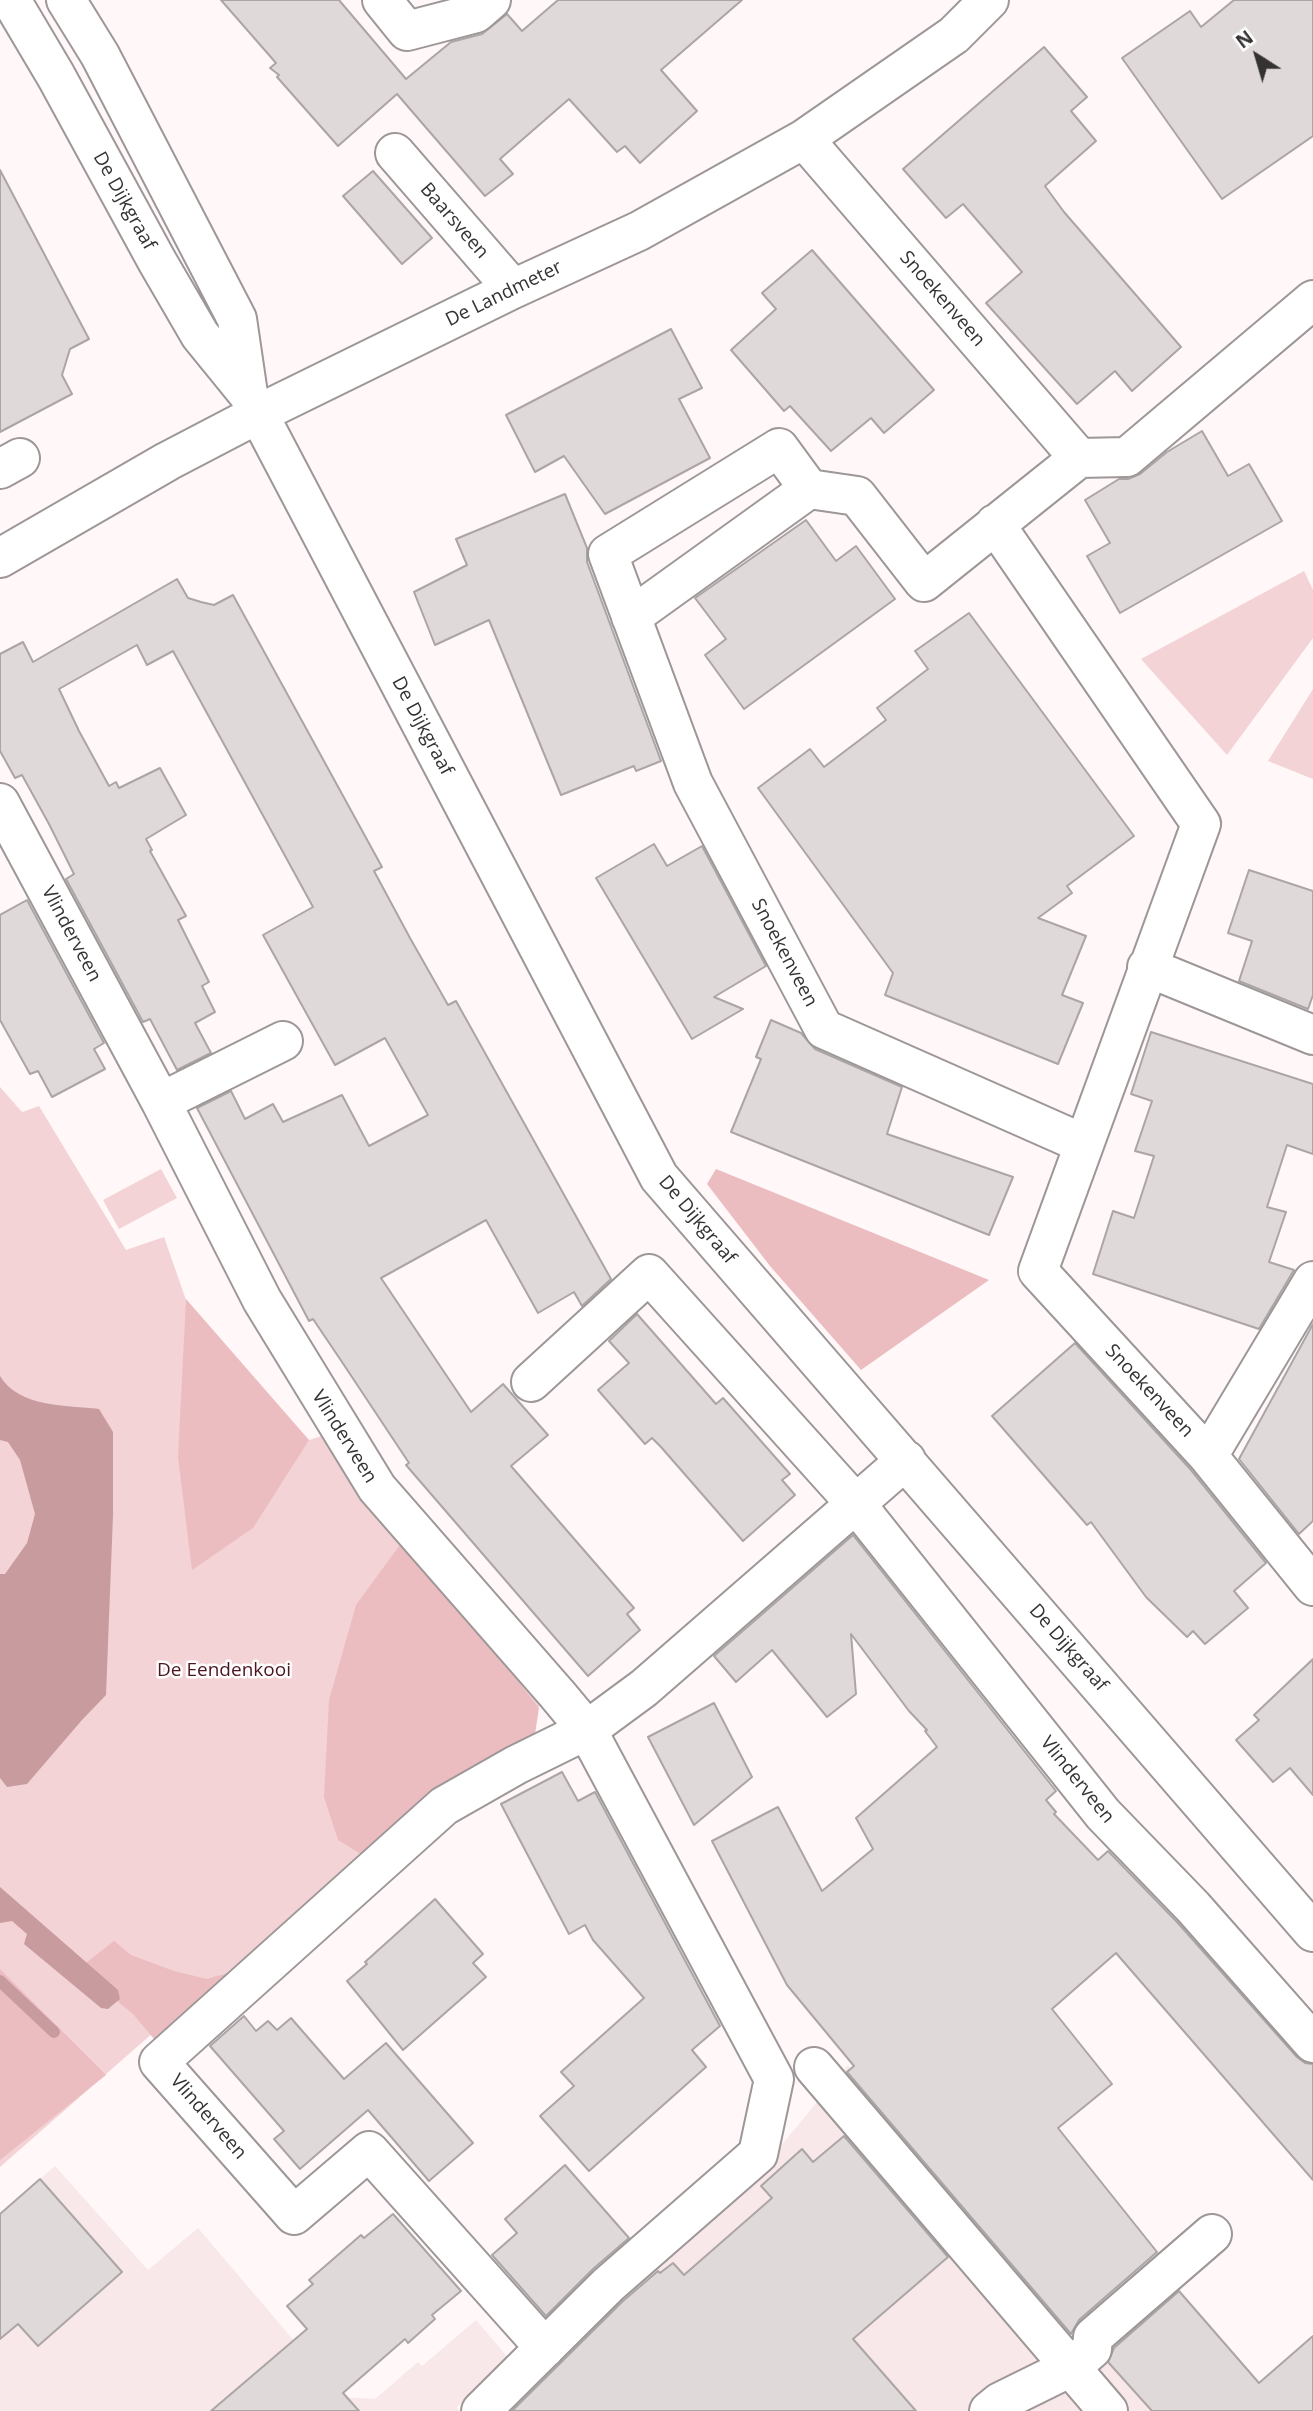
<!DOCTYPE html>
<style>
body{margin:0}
#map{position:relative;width:1313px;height:2411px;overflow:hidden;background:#fff7f8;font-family:"Open Sans",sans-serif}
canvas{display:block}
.north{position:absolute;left:1222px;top:21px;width:70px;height:70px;-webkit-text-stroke:5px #fff;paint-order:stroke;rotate:323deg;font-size:19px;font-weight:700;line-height:28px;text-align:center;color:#353232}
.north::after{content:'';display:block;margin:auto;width:24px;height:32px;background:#353232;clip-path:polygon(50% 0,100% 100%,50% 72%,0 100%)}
</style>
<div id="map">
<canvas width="1313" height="2411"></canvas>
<div class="north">N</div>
</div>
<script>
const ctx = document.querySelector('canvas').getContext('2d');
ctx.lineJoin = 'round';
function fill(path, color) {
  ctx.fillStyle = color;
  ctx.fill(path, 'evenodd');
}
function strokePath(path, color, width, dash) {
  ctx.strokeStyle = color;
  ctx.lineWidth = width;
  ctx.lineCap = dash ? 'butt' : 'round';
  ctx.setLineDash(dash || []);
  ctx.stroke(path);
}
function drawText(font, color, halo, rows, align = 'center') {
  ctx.font = font + ' "Open Sans",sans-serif';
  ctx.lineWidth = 5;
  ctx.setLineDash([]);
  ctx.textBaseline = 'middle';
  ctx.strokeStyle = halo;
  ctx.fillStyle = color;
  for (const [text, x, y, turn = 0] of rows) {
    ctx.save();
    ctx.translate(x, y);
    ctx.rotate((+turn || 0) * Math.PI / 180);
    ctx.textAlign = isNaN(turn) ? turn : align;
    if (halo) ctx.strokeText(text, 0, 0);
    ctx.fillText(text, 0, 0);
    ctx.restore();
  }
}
fill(new Path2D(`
 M848 2065 1078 2351 1097 2345 1154 2411H499L769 2160Z
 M55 2166 148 2270 198 2228 342 2397 375 2399 418 2362 422 2366 476 2320 510 2360 457 2407 459 2411H0V2213Z`), '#f8e8e9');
fill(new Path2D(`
 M1304 571 1313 590V638L1227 755 1141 659Z
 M1313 689V779L1268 761Z
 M0 1087 22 1112 39 1106 126 1250 164 1237 186 1300 307 1443 309 1440 325 1435 544 1703 518 1722 364 1856 249 1966 219 1975 0 2167Z
 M161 1169 177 1198 119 1229 103 1200Z`), '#f3d3d6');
fill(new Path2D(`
 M716 1169 989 1280 861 1370 770 1266 707 1184Z
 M186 1299 309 1440 253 1528 192 1570 178 1457Z
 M405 1538 539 1708 532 1754 364 1856 338 1840 324 1797 329 1700 356 1605Z
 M114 1941 131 1955 174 1971 207 1979 249 1966 154 2039 133 2014 78 1969Z
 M0 1969 106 2075 0 2160Z`), '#ecbdc0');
fill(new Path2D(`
 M0 1376C19 1408 67 1405 99 1409L113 1432V1515L106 1695 82 1720 27 1784 7 1787 0 1778V1574H5L27 1543 35 1514 20 1460 8 1442 0 1440Z
 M0 1887 118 1990 120 1999 108 2009 101 2008 24 1944 27 1934 12 1921 0 1923Z`), '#c89b9f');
strokePath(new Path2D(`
 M0 1981 54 2032`), '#c89b9f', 12);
const building = new Path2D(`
 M221 0H339L406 79 451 42 482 34 507 14 522 31 558 0H742L661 70 697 111 640 163 625 146 617 152 569 99 500 159 513 174 485 196 397 94 338 146 277 77 279 75 270 68 276 63Z
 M1234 0H1313V136L1222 199 1122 58 1190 11 1201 27Z
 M1044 47 1087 97 1071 111 1096 141 1045 186 1064 212 1181 347 1132 391 1115 371 1077 404 986 303 1022 272 963 204 946 218 903 169Z
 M0 170 89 339 70 349 62 375 72 394 0 432Z
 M373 171 432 238 402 264 343 196Z
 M812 250 934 390 884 433 871 418 831 451 790 406 784 411 731 350 776 309 762 293Z
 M671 329 702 388 679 399 710 458 605 514 564 456 535 472 506 415Z
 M1202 431 1228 476 1249 464 1282 521 1120 613 1087 556 1110 543 1085 500 1119 479H1128L1140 474 1167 452Z
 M565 494 587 548V562L661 761 636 771 634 766 561 795 489 620 435 645 414 592 467 565 456 539Z
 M806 520 836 561 856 546 895 599 744 709 705 655 726 639 695 598Z
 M177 579 188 598 201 602 214 605 233 595 382 867 374 871 410 938 448 1005 456 1001 611 1279 582 1306 574 1292 538 1313 486 1220 381 1278 471 1412 503 1384 548 1435 511 1466 634 1608 627 1614 640 1630 588 1676 406 1465 409 1463 342 1362 313 1319 309 1321 197 1108 231 1091 245 1119 273 1104 283 1122 342 1095 369 1146 428 1115 385 1038 335 1065 263 935 313 907 173 651 147 665 137 645 59 689 79 731 109 786 116 782 119 788 160 768 186 815 146 839 152 850 150 851 186 916 178 920 209 982 202 986 215 1012 195 1023 211 1053 177 1070 150 1019 143 1022 66 879 74 874 49 824 22 775 15 778 0 751V654L23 642 33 662Z
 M969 613 1134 836 1067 886 1072 893 1038 918 1086 936 1062 995 1083 1003 1058 1064 885 995 893 973 758 788 810 749 824 767 886 720 877 708 928 669 915 651Z
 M654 844 667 866 702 846 766 966 714 997 743 1009 692 1039 596 878Z
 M1249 870 1313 891V995L1308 1009 1239 981 1252 941 1228 933Z
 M27 900 104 1043 94 1049 105 1069 52 1097 38 1071 30 1074 0 1020V915Z
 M771 1020 801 1033 815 1049 902 1087 887 1134 1013 1177 989 1235 731 1132 761 1059 756 1057Z
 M1151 1032 1313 1084V1154L1287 1145 1267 1207 1286 1212 1269 1262 1294 1270 1259 1329 1093 1274 1113 1211 1134 1218 1154 1156 1135 1151 1152 1101 1131 1094Z
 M637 1314 716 1404 723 1398 790 1474 782 1480 795 1495 743 1541 661 1447 652 1438 645 1444 598 1390 629 1363 609 1341Z
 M1313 1324V1521L1299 1534 1239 1459Z
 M1075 1343 1191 1470 1266 1563 1234 1591 1248 1608 1205 1644 1193 1631 1187 1637 1146 1597 1091 1522 1087 1525 992 1416Z
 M853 1535 1056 1791 1046 1800 1056 1812 1054 1814 1098 1860 1108 1851 1177 1922 1297 2057 1305 2063 1313 2064V2180L1116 1953 1052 2009 1112 2084 1058 2128 1157 2252 1079 2320 1071 2334 847 2072 854 2066 787 1985 712 1841 778 1807 822 1891 873 1849 856 1818 937 1747 925 1731 927 1730 909 1711 851 1634 856 1694 827 1717 772 1650 736 1682 714 1656Z
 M1313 1659V1795L1290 1768 1273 1782 1236 1740 1259 1720 1254 1715Z
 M714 1703 752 1777 694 1825 648 1737Z
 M562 1772 578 1801 595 1792 720 2026 692 2050 706 2067 589 2171 540 2116 574 2086 561 2072 644 1998 593 1940 585 1925 569 1934 501 1804Z
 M435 1899 483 1954 473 1963 486 1977 403 2050 347 1981 367 1964 365 1962Z
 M244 2016 256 2031 268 2021 277 2030 291 2018 344 2079 386 2043 473 2143 429 2181 368 2110 300 2169 274 2139 284 2131 210 2046Z
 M844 2136 948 2257 853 2339 916 2411H512L623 2301 658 2271 660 2273 673 2263 684 2275 772 2198 761 2186 802 2149 813 2162Z
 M565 2165 629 2238 593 2269 546 2316 492 2255 517 2233 505 2219Z
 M40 2179 122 2272 38 2346 18 2324 0 2339V2214Z
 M393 2214 461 2291 432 2315 435 2319 408 2343 405 2339 343 2393 359 2411H211L307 2329 287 2306 313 2284 309 2280 361 2235 364 2238Z
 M1179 2291 1259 2383 1313 2336V2411H1152L1108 2362 1114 2348Z`);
fill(building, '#e0d9d9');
strokePath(building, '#aca5a5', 2);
const minor = new Path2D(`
 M11 0 56 76 157 261 200 335 248 394 659 1177 1313 1932
 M66 0 100 55 237 319 248 394
 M382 0 407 31 476 13 491 0
 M804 139 1079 458 924 582 857 496 809 489
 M395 153 513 289
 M1079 458 1127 457 1313 300
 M0 469 20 458
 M995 524 1201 824 1038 1271 1208 1456
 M0 558 168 461 258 414 513 289 639 231 804 139 954 35 989 0
 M631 617 809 489 779 448 608 554 693 783 824 1029 1084 1144
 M0 803 161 1102 262 1300 377 1488 557 1694 587 1730 774 2079 758 2154 608 2285 481 2411
 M1147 967 1313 1035
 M161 1102 283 1041
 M1313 1281 1208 1456 1313 1586
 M531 1382 649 1274 856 1504 1103 1814 1193 1907 1313 2043
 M814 2067 1108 2411
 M545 2348 369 2151 294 2215 159 2062 444 1806 516 1765 587 1730 644 1688 906 1460
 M989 2411 1000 2402 1071 2367 1092 2349 1093 2337 1212 2234`);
strokePath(minor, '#9d9797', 42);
strokePath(minor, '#fff', 38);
drawText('19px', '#353232', '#fff', [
 ["De Dijkgraaf",124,201,61],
 ["Baarsveen",454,221,49],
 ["De Landmeter",504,294,-26],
 ["Snoekenveen",942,299,49],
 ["De Dijkgraaf",422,726,62],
 ["Vlinderveen",71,934,62],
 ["Snoekenveen",784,953,62],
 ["De Dijkgraaf",697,1220,50],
 ["Snoekenveen",1149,1391,47],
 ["Vlinderveen",344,1437,58],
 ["De Dijkgraaf",1068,1648,49],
 ["Vlinderveen",1077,1780,51],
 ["Vlinderveen",208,2117,49]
]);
drawText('19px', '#4d1520', '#fff', [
 ["De Eendenkooi",224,1671]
]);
</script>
